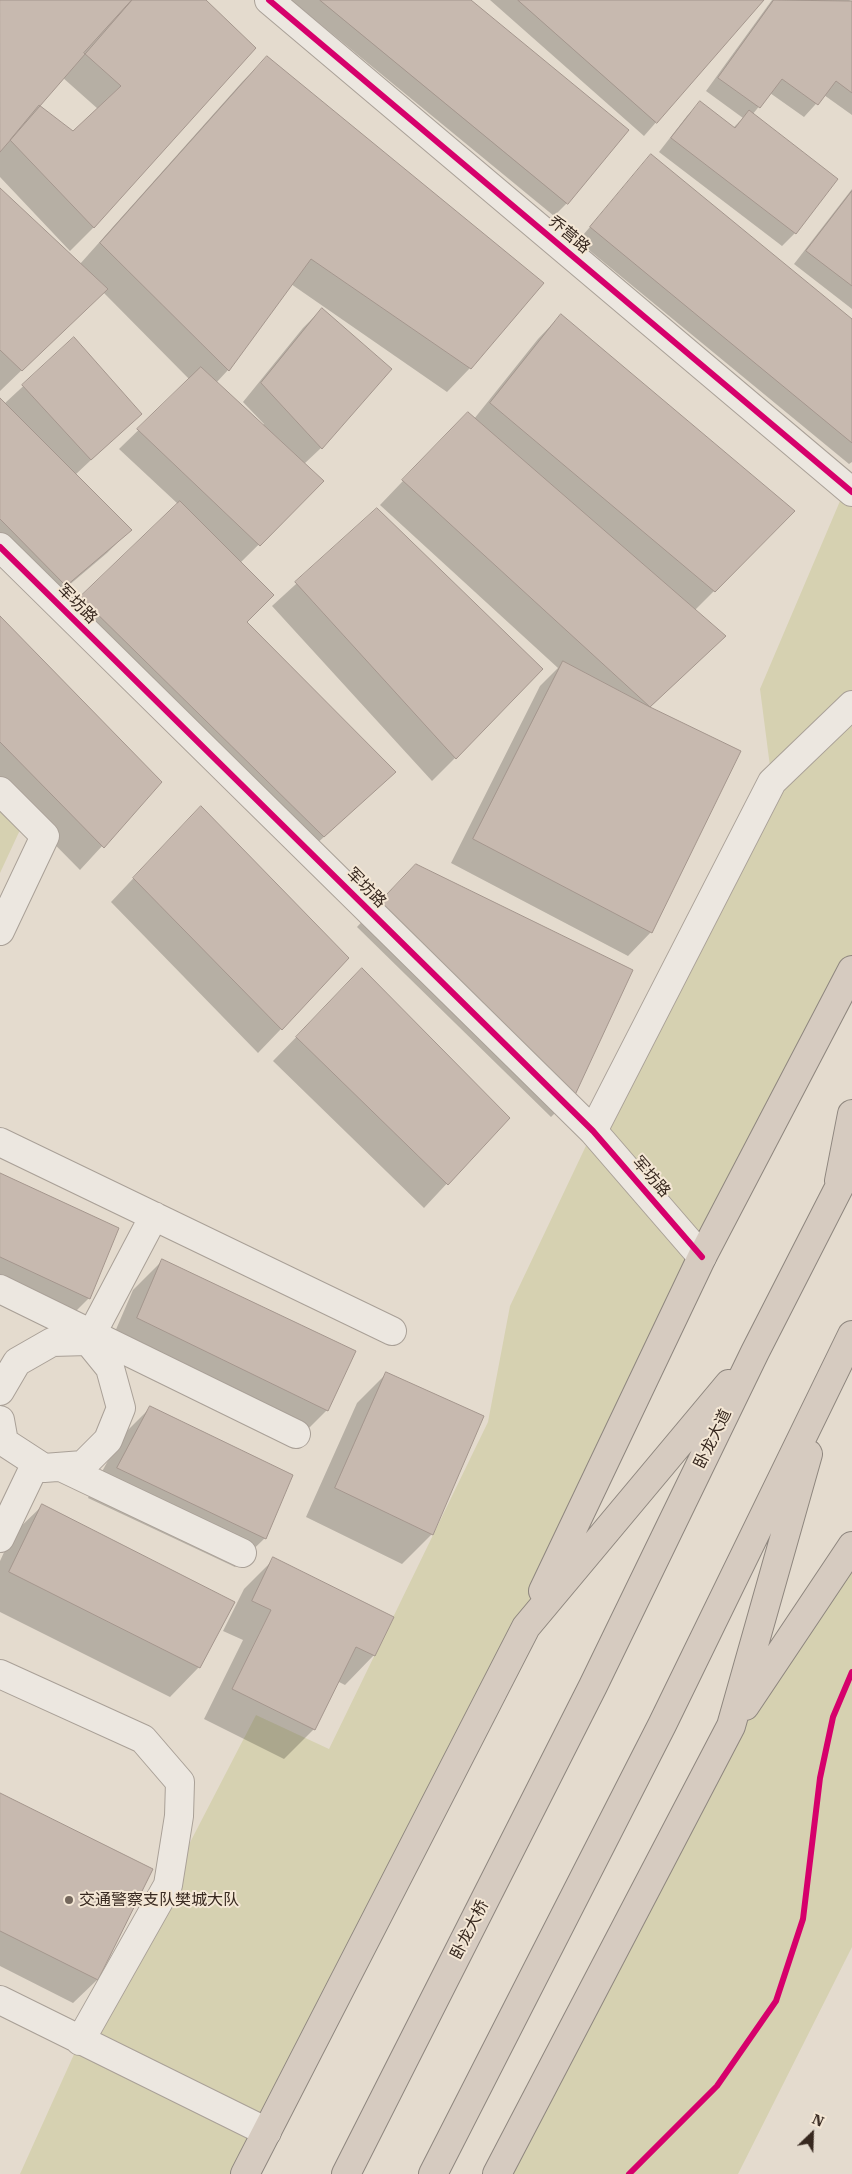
<!DOCTYPE html>
<meta charset="utf-8">
<style>
body{margin:0}
#map{position:relative;width:852px;height:2174px;overflow:hidden;background:#e4dbce;font-family:"IBM Plex Serif",serif}
canvas{display:block}
.north{position:absolute;left:787px;top:2109px;width:50px;height:50px;-webkit-text-stroke:4px #f4e7d5;paint-order:stroke;rotate:24deg;font-size:14px;font-weight:700;line-height:20px;text-align:center;color:#37281f}
.north::after{content:'';display:block;margin:auto;width:18px;height:22px;background:#37281f;clip-path:polygon(50% 0,100% 100%,50% 72%,0 100%)}
</style>
<div id="map">
<canvas width="852" height="2174"></canvas>
<div class="north">N</div>
</div>
<script>
const ctx = document.querySelector('canvas').getContext('2d');
ctx.lineJoin = 'round';
function fill(path, color) {
  ctx.fillStyle = color;
  ctx.fill(path, 'evenodd');
}
function strokePath(path, color, width, dash) {
  ctx.strokeStyle = color;
  ctx.lineWidth = width;
  ctx.lineCap = dash ? 'butt' : 'round';
  ctx.setLineDash(dash || []);
  ctx.stroke(path);
}
function drawText(font, color, halo, rows, align = 'center') {
  ctx.font = font + ' "IBM Plex Serif","Noto Sans SC",serif';
  ctx.lineWidth = 4;
  ctx.setLineDash([]);
  ctx.textBaseline = 'middle';
  ctx.strokeStyle = halo;
  ctx.fillStyle = color;
  for (const [text, x, y, turn = 0] of rows) {
    ctx.save();
    ctx.translate(x, y);
    ctx.rotate((+turn || 0) * Math.PI / 180);
    ctx.textAlign = isNaN(turn) ? turn : align;
    if (halo) ctx.strokeText(text, 0, 0);
    ctx.fillText(text, 0, 0);
    ctx.restore();
  }
}
fill(new Path2D(`
 M846 487 852 492V970L526 1627 245 2174H20L80 2041 168 1885 256 1715 329 1749 488 1422 510 1306 593 1131 772 782 760 689Z
 M0 811 20 830 0 873Z
 M852 1546V1947L738 2174H497L731 1726Z`), '#d6d1b1');
fill(new Path2D(`
 M0 0H204L255 48 93 228 70 251 0 177ZM62 77 98 109 73 132 37 105Z
 M291 0H469L627 130 567 203 554 216Z
 M490 0H763L644 136Z
 M772 0H849L852 2V115L824 95 804 117 770 93 752 115 836 179 795 233 782 246 659 152 687 116 700 103 733 128 743 118 706 91Z
 M267 58 470 368 447 392 291 284 228 370 216 383 262 426 264 424 243 402 303 328 322 309 321 448 304 464 323 481 240 563 245 622 394 772 299 860 58 621 178 504 119 449 190 380 103 292 0 391V189L80 264 243 81Z
 M651 155 852 321V462L849 464 578 241Z
 M852 189V309L794 264Z
 M561 315 794 511 695 610 725 636 649 708 651 932 628 956 451 863 540 686 558 668 380 505 445 437 474 419 538 339Z
 M74 339 140 414 75 475 130 530 107 553 42 608 0 566V400L4 404Z
 M377 510 455 758 432 781 272 606Z
 M0 618 161 782 80 870 0 789Z
 M178 831 348 959 258 1053 111 902Z
 M392 889 574 1094 551 1117 357 927Z
 M339 993 508 1118 424 1208 273 1061Z
 M0 1174 89 1298 59 1328 0 1300Z
 M163 1260 327 1410 297 1440 108 1348 133 1290Z
 M387 1373 432 1534 402 1564 306 1517 357 1403Z
 M150 1408 265 1538 235 1567 88 1498 120 1438Z
 M42 1506 199 1667 170 1697 0 1612V1561L12 1535Z
 M274 1559 374 1655 345 1685 337 1681 314 1729 284 1759 204 1719 243 1640 223 1631 244 1589Z
 M0 1794 152 1870 97 1980 73 2003 0 1966Z`), '#0003');
const building = new Path2D(`
 M0 0H132L0 152Z
 M132 0H206L256 48 94 228 10 140 39 105 73 131 121 86 84 53Z
 M320 0H471L629 130 568 204Z
 M518 0H764L657 123Z
 M774 0 852 1V93L836 81 818 105 782 79 760 108 718 78Z
 M267 56 544 283 471 369 311 259 229 371 100 243Z
 M700 101 735 128 749 110 838 179 796 234 671 138Z
 M651 154 852 319V443L590 227Z
 M0 188 108 289 22 371 0 350Z
 M852 191V286L806 251Z
 M322 308 392 369 322 449 261 383Z
 M561 314 795 511 715 592 490 403Z
 M74 337 142 414 91 460 22 385Z
 M201 367 324 481 260 546 137 429Z
 M0 398 132 530 66 586 0 519Z
 M468 412 726 636 650 707 402 480Z
 M180 501 274 595 247 622 396 772 324 837 80 597Z
 M377 508 543 669 456 759 295 582Z
 M0 616 162 782 104 848 0 742Z
 M563 661 650 707 741 751 652 933 473 839Z
 M201 806 349 958 282 1030 133 878Z
 M416 864 633 970 575 1095 379 903Z
 M362 968 510 1118 448 1185 296 1037Z
 M0 1173 119 1228 90 1299 0 1257Z
 M162 1259 356 1351 328 1411 137 1318Z
 M386 1372 484 1416 433 1535 335 1488Z
 M150 1406 293 1475 266 1539 117 1468Z
 M42 1504 235 1602 200 1668 9 1572Z
 M273 1557 394 1617 375 1656 356 1647 315 1730 232 1689 271 1610 252 1601Z
 M0 1793 153 1869 98 1980 0 1931Z`);
fill(building, '#c7b9af');
strokePath(building, '#a4968d', 1);
const minor = new Path2D(`
 M269 0 852 492
 M0 547 593 1131 702 1257
 M0 791 45 836 0 931
 M593 1131 772 782 852 705
 M0 1142 392 1331
 M0 1289 296 1434
 M88 1341 154 1216
 M0 1391 17 1362 52 1342 88 1341
 M0 1420 4 1442 44 1468 83 1465 108 1440 121 1408 110 1368 88 1341
 M61 1467 242 1553
 M0 1538 36 1463
 M0 1674 143 1739 180 1782 179 1816 168 1885 80 2041
 M0 2000 267 2132`);
const highway = new Path2D(`
 M839 1181 852 1114
 M543 1591 702 1257 852 970
 M745 1706 852 1546
 M245 2174 526 1627 729 1384
 M346 2174 593 1686 755 1352 852 1162
 M433 2174 662 1725 852 1335
 M497 2174 731 1726 808 1454`);
strokePath(minor, '#a9a097', 30);
strokePath(highway, '#8e867e', 30);
strokePath(minor, '#ece7e0', 28);
strokePath(highway, '#d6cbc0', 28);
strokePath(new Path2D(`
 M269 0 852 492
 M0 547 593 1131 702 1257
 M629 2174 717 2086 776 2001 803 1919 820 1778 833 1717 852 1672`), '#d6006c', 6);
for (const [x, y, r, color] of [
 [69,1900,5,"#74675c"]
]) {
  const dot = new Path2D();
  dot.arc(x, y, r, 0, 2 * Math.PI);
  ctx.fillStyle = color;
  ctx.fill(dot);
  strokePath(dot, '#f4e7d5', 2);
}
drawText('16px', '#37281f', '#f4e7d5', [
 ["乔营路",569,235,40],
 ["军坊路",77,604,45],
 ["军坊路",366,888,45],
 ["军坊路",651,1177,49],
 ["卧龙大道",713,1439,-64],
 ["卧龙大桥",470,1930,-63]
]);
drawText('16px', '#37281f', '#f4e7d5', [
 ["交通警察支队樊城大队",79,1900]
], 'left');
</script>
